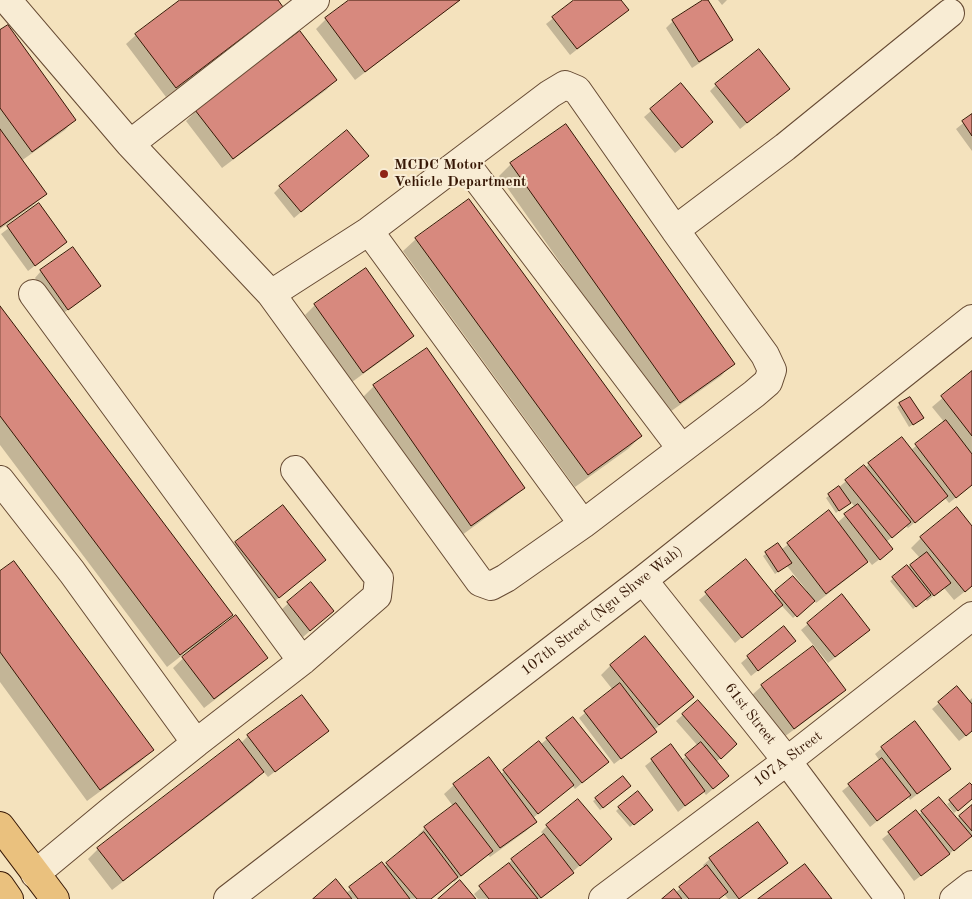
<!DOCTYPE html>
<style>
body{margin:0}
canvas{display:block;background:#f4e2bd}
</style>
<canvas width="972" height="899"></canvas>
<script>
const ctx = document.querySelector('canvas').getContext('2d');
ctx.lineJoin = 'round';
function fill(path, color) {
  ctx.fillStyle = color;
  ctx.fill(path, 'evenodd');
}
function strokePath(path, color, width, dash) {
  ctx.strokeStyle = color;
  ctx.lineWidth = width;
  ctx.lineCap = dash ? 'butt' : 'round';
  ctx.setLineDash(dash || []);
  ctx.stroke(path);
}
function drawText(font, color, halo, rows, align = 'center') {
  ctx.font = font + ' "Old Standard TT",serif';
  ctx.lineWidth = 4;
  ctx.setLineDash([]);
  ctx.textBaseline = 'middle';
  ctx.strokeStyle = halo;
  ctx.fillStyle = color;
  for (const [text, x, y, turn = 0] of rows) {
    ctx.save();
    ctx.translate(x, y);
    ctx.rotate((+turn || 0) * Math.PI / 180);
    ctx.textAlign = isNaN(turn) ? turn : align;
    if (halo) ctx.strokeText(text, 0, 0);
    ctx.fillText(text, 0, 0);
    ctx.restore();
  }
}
fill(new Path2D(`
 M182 0H276L282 7 272 17 166 97 126 44 136 35Z
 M351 0H460L355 80 316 29 326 19Z
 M576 0H619L627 10 570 55 546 24Z
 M706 0 732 39 725 46 692 68 666 28 673 21Z
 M718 0H727L722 5Z
 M0 32 74 120 65 130 21 161 45 194 32 206 0 229Z
 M336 80 326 90 222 168 186 121 196 111Z
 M681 85 705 129 675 153 644 117Z
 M716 85 789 89 740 129 710 91Z
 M972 116V151L956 129Z
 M367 156 294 218 274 193 280 187Z
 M511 164 733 363 721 376 667 414 499 176Z
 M39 205 66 242 28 271 1 234Z
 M416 239 641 436 628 449 575 487 403 251Z
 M41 271 99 286 61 315 35 278Z
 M315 305 413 336 403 345 352 382 305 315Z
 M0 308 231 615 216 630 267 658 257 667 204 708 173 668 191 651 190 649 167 667 0 445Z
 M427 350 523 488 510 500 458 538 361 399 374 386Z
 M972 373V485L949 503 945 498 908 528 906 526 886 542 885 555 872 565 868 560 857 571 816 603 814 600 793 618 781 605 735 643 699 600 745 561 773 595 793 578 805 592 807 591 787 566 775 574 763 556 778 545 781 550 829 512 837 523 855 507 850 501 836 513 826 498 863 467 865 468 869 464 911 450 945 423 932 407Z
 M900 404 919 421 909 427 897 407Z
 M972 528V586L954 600 944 588 927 601 925 599 913 609 890 581 920 558 911 548 921 538Z
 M236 543 324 560 269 606 226 553Z
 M0 572 152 750 140 762 87 801 0 682Z
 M310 584 333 611 303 637 281 610Z
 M808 624 862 636 828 663 801 630Z
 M795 641 751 676 741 663 748 657Z
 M611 665 693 697 654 730 648 738 614 764 579 718 613 690 601 675Z
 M762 686 844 690 834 700 784 737 752 695Z
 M972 698V731L959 741 932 709 939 703 968 702Z
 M698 701 729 751 716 762 721 782 706 795 703 791 678 812 645 766 670 746 681 761 698 746 676 721Z
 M327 731 268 777 263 771 253 782 112 890 88 859 98 849 241 743 248 736Z
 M547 739 607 762 575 789 572 785 533 818 535 822 526 831 490 857 488 855 454 882 453 880 431 899H315L346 893 384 867 420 836 418 835 425 828 453 806 444 794 454 785 501 774 538 743 540 745Z
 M882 748 950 768 910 800 908 796 870 827 842 791 880 761 875 754Z
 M630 786 600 810 593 801 596 799Z
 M972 787V798L954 813 947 804Z
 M972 806V838L970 836 947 856 914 881 882 839 916 812 918 815 922 812 956 820Z
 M619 808 648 813 630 827 616 811Z
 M547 826 604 845 571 873 565 880 540 899H478L474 894 512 860 544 836 541 832Z
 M710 859 787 863 739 899H728L724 894 718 899H664L675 893 705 868 703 865Z`), '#0003');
const building = new Path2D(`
 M180 0H278L283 7 176 88 135 34Z
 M349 0H460L365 72 325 18Z
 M574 0H621L629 10 577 49 552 17Z
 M703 0H708L733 40 699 62 672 20Z
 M8 25 76 120 32 152 0 108V30Z
 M300 31 337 80 233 159 195 110Z
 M759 49 790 89 747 123 715 84Z
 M681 83 713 122 682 148 650 109Z
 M972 114V136L962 121Z
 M566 124 735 364 680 403 510 163Z
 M0 129 47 194 0 227Z
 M347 130 369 156 301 212 279 186Z
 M469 199 642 436 588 475 415 238Z
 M39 203 67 242 35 266 7 226Z
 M73 247 101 286 68 310 40 270Z
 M366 268 414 336 363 373 314 304Z
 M0 306 233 615 180 655 0 416Z
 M427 348 525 488 471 526 373 385Z
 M972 371V436L941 396Z
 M910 397 924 418 913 425 899 403Z
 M946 420 972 454V485L956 498 915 444Z
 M902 437 948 496 915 523 868 463Z
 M864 465 911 522 892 538 845 480Z
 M839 486 851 503 839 511 828 494Z
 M858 504 893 549 880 560 844 514Z
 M283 505 326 560 279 598 235 542Z
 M957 507 972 526V586L965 592 920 537Z
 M829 510 868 562 826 594 787 543Z
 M778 543 792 563 778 572 765 552Z
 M927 552 951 583 934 596 910 565Z
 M746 559 783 605 742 638 705 592Z
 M14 561 154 750 100 790 0 652V571Z
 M907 565 931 595 916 607 892 577Z
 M793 576 815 601 797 617 775 591Z
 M311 582 334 611 310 631 287 602Z
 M842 594 870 630 835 657 807 623Z
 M236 615 268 658 214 699 182 657Z
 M784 626 796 641 758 671 747 656Z
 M645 636 694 697 659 725 610 665Z
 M813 646 846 690 794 729 761 685Z
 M620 683 657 732 621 759 584 711Z
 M957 686 972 704V731L966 736 938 702Z
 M302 695 329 731 275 772 247 735Z
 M698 700 737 744 721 759 682 714Z
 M573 717 609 762 582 783 546 738Z
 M915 721 951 769 917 794 881 747Z
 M239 739 264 772 123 881 97 848Z
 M539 741 574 785 538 814 503 770Z
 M701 742 729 776 713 789 685 755Z
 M671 744 705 791 685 806 651 759Z
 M489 757 537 822 500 848 453 784Z
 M882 758 911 795 877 821 848 784Z
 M623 776 631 786 603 808 595 798Z
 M970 783 972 785V799L958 811 949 800Z
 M638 791 653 810 634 825 618 807Z
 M939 797 972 836 954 851 921 811Z
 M578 799 612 839 580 866 546 825Z
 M456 803 493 851 461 876 424 827Z
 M972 805V831L959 816Z
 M916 810 950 854 921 876 888 832Z
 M758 822 788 863 739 899 709 858Z
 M424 832 458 877 431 899H417L386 863Z
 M544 834 574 873 541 898 511 859Z
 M382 862 410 899H358L349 887Z
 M509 863 538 899H489L479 886Z
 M805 864 832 899H758Z
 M707 865 728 892 719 899H689L679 887Z
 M336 879 352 899H313Z
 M460 880 476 899H438Z
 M674 889 682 899H662Z`);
fill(building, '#d7897e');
strokePath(building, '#361705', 1);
const minor = new Path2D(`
 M7 0 130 144 271 294 369 231 550 94 565 85 577 90 675 230 785 147 950 13
 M130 144 315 0
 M463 160 681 448
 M369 231 583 524
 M33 294 302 661
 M271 294 480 582 491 586 506 578 583 524 754 394 768 382 772 370 765 355 675 230
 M0 480 72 572 196 743 111 811 35 874
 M643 580 787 761 890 899
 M196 743 302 661 377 596 379 578 295 470
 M228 899 643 580 972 319
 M603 899 787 761 972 616
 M954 899 972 885`);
const major = new Path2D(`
 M0 826 55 899
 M0 886 9 899`);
strokePath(minor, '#664a33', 30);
strokePath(major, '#361705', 30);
strokePath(minor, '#f8ecd4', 28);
strokePath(major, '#eac17e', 28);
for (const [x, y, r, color] of [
 [384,174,5,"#8f2418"]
]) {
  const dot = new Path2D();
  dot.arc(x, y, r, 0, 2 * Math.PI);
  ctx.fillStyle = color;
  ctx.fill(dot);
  strokePath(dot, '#f8ecd4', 2);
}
drawText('bold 15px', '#361705', '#f8ecd4', [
 ["MCDC Motor",394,165],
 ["Vehicle Department",394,182]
], 'left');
drawText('15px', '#361705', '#f8ecd4', [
 ["107th Street (Ngu Shwe Wah)",602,611,-38],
 ["61st Street",750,714,52],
 ["107A Street",788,759,-37]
]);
</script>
